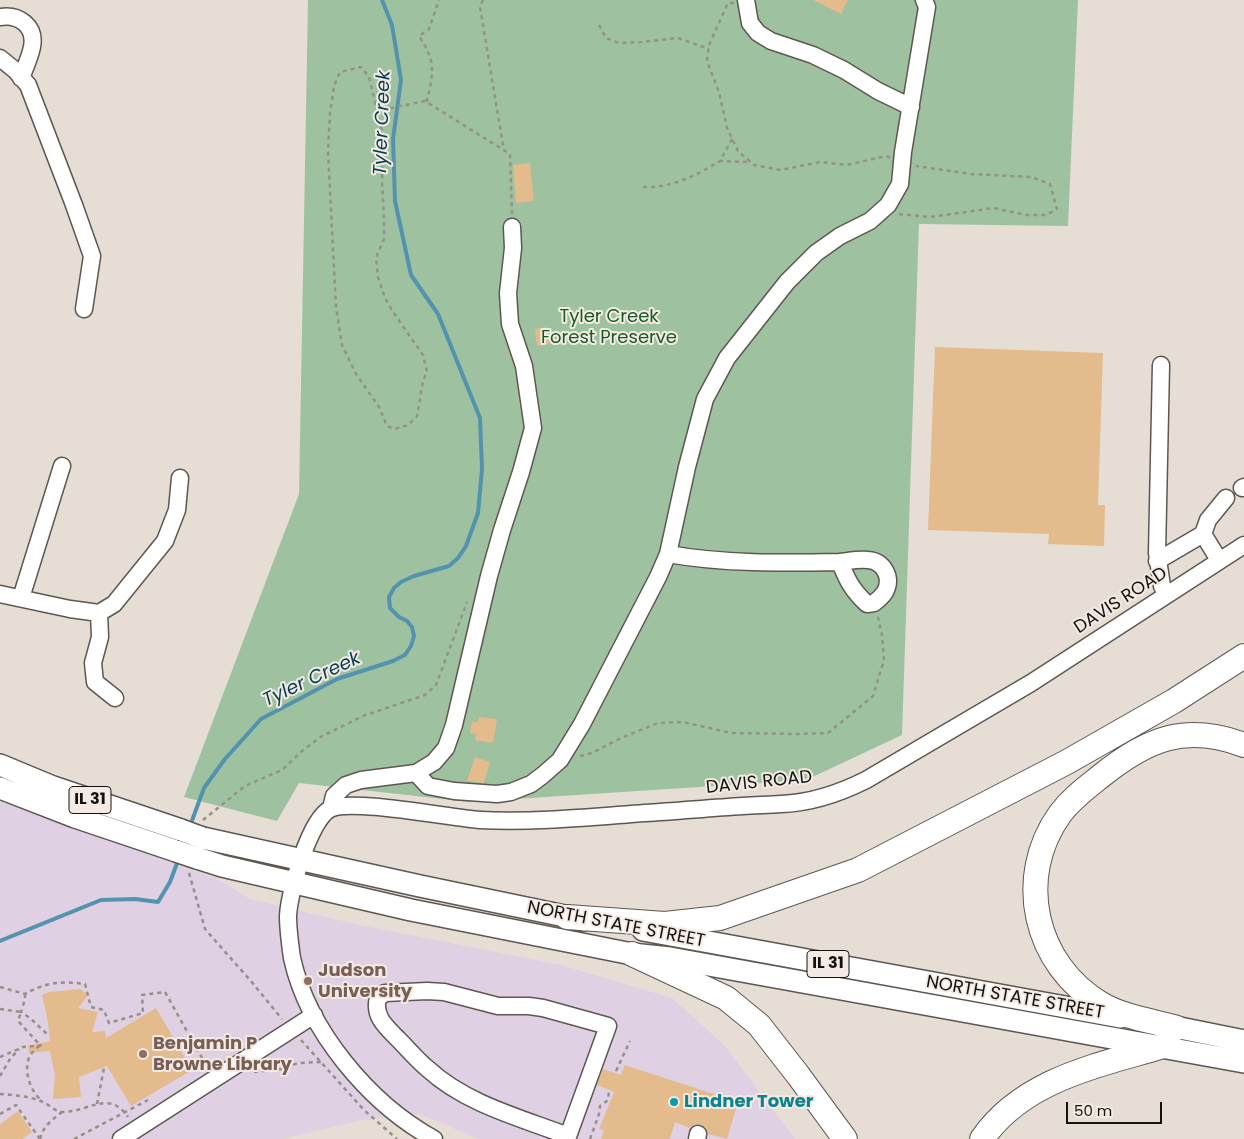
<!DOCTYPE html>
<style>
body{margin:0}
#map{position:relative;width:1244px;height:1139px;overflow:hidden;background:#e6ded5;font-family:Poppins,sans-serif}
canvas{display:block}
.scale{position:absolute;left:1066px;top:1102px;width:96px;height:22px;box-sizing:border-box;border:2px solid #14120f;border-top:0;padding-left:6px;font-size:15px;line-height:18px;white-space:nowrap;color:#14120f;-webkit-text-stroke:4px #f3ebe3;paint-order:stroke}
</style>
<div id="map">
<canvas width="1244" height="1139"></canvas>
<div class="scale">50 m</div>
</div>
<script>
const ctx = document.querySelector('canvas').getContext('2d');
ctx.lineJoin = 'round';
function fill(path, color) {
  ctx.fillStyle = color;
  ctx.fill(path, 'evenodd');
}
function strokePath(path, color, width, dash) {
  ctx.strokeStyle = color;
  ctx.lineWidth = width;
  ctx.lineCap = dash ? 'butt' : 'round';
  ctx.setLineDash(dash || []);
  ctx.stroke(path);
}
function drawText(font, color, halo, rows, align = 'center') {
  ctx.font = font + ' Poppins,sans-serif';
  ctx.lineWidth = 4;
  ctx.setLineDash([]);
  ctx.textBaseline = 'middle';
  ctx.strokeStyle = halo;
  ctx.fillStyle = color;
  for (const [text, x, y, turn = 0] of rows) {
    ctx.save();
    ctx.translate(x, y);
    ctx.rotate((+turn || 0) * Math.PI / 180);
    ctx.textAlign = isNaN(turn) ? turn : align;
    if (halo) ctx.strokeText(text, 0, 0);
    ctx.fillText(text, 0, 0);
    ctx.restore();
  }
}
fill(new Path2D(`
 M0 801 218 879 250 899 364 926 561 965 672 998 724 1045 795 1139H478L420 1114 362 1120 282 1139H0Z`), '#dfd0e3');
fill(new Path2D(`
 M308 0H1078L1068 226 919 224 902 735 806 780 470 802 299 783 277 821 184 797 299 494Z`), '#9ec2a0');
strokePath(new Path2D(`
 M190 826 204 788 225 759 261 719 337 679 393 661 405 655 411 646 414 636 412 627 407 621 399 617 390 608 389 597 394 588 401 582 414 576 449 566 458 558 466 546 478 513 482 469 480 418 438 314 411 275 395 201 393 139 401 80 392 25 382 0
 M0 941 101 900 135 899 158 902 170 882 179 858`), '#5393ae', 4);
fill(new Path2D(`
 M813 0H848L841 14Z
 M530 163 534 201 516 203 513 165Z
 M546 327 549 344 537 346 535 329Z
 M935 347 1103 353 1098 505H1105L1104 546 1048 544 1049 534 928 530Z
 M479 717 497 719 493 743 475 740 476 734 470 733 472 722H478Z
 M475 757 490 762 484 783 467 781Z
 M80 989 88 995 78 1008 98 1012 92 1032 105 1031 106 1038 156 1008 192 1070 131 1106 107 1066 79 1077 81 1097 53 1099 55 1075 50 1051 29 1053 28 1046 50 1041 48 1022 42 995 49 992Z
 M625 1065 738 1102 727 1139 708 1134 705 1127 700 1124 694 1125 690 1128 675 1122 670 1139H601L604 1130 599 1129 614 1092 597 1085 603 1069 621 1075Z
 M18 1111 32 1132 22 1139H0V1124Z`), '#e3bb8c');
const minor = new Path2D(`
 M746 0 750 23 758 33 771 41 813 55 844 70 878 91 911 107
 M0 17C19 14 36 26 32 47 30 57 25 68 21 78
 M0 58 16 71 28 85 74 205 92 256 84 309
 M1161 365 1157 553 1162 586 1167 595
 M1242 488 1244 487
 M668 554C724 564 783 563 840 562 847 580 852 590 867 604L874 603C878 600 883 595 885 592 893 577 883 561 868 560 859 559 849 561 840 562
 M1219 560 1203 534 1208 520 1226 498
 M1157 561 1203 534
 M0 594 70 609 99 613 114 604 165 541 177 510 180 478
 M21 598 62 466
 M99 613 100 637 93 663 95 682 115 698
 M416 773 428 786 454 791 497 794 511 792 531 784 543 775 560 760 582 724 658 577 668 554 687 467 705 399 727 358 787 282 816 253 840 236 870 221 888 205 900 184 903 152 927 7 924 0
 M331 808 334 796 346 785 361 780 416 773 434 762 446 748 454 725 489 576 502 530 521 472 533 428 524 366 510 324 508 293 513 248 512 227
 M121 1139 314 1015
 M434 1139C370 1104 308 1031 292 958 290 944 288 930 288 916 289 893 309 820 330 809 351 798 450 818 480 820 533 823 591 817 645 813 678 811 710 808 743 806 756 805 768 805 781 804 811 803 840 793 866 780L1031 683 1244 545
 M567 1139 608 1026 543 1008 529 1006H498L444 992 427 991 385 993 378 998C373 1016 386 1027 398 1039 408 1049 417 1060 428 1069 466 1104 521 1118 568 1136
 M697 1139 698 1134`);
const major = new Path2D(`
 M0 765 53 787 181 830
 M0 788 75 817 176 851
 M203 838 420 886 584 920
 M197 858 222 866 411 910 632 954 670 958 1244 1062
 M643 930 1120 1017
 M1160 1024 1244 1041`);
const highway = new Path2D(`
 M567 917 665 924 720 918 858 870 1067 762 1174 701 1244 656
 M632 954 726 998 759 1025 798 1075 845 1139
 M1177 1028C1153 1021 1123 1017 1101 1004 1035 965 1014 878 1060 814 1071 799 1086 788 1101 776 1147 739 1185 723 1244 745
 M982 1139C1023 1080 1096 1066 1160 1047`);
strokePath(minor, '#5e5750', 19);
strokePath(major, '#5e5750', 24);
strokePath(highway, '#5e5750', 26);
strokePath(new Path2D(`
 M483 0 480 7 504 151
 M734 3H728L709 45 707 61 719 92 727 128 738 151 754 165 781 170 820 162 847 165 886 156 890 158
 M599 25 606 38 619 43 642 42 678 38 709 49
 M428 102 427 100C434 71 436 62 419 36L429 29 439 0
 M377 111 383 135 382 180 384 219V239L376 258 378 277 385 298 393 312 423 355 427 372 423 381 417 416 408 425 394 429 387 426 379 407 356 374 342 345 336 307 328 151 330 113 334 86 340 72 361 67 369 77 377 111 425 101 510 154 512 214
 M732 139 720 161 749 162
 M643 187C669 189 697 175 720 161
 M899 214 930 217 994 208 1026 215H1046L1057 209 1050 184 1031 177 971 174 916 166
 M580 756 592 753 621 738 658 723 683 722 731 733 800 734 828 733 873 696 884 660 882 635 878 617
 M203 820 245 786 282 770 302 751 322 736 363 716 425 695 436 685 467 602
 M189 873 205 929 250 980 282 1019
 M0 987 25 994C45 982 63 981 85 984L91 1007 104 1010 109 1023 143 1013 142 995 165 992 207 1067
 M25 994V999L21 1012 30 1018 47 1034
 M0 1009 21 1012 18 1021 40 1045C37 1048 33 1051 31 1054 22 1068 30 1091 41 1100
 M301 1040 364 1110 397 1139
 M0 1057 23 1047 46 1045
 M616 1071 630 1041
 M254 1072 282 1069 298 1063 321 1062
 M0 1076 10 1059 19 1049
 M0 1094C13 1095 30 1096 43 1102 50 1105 55 1112 63 1112 89 1112 109 1089 128 1117
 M97 1104 104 1068
 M0 1114 16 1105 40 1139
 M40 1139C43 1126 52 1120 62 1112
 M74 1139 148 1100
 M590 1139 599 1114 600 1106 608 1100 609 1091`), '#959089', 2.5, [4, 4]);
strokePath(minor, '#fff', 16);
strokePath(major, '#fff', 21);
strokePath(highway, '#fff', 24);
const majorBridge = new Path2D(`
 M181 830 203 838
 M176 851 197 858`);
strokePath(majorBridge, '#5e5750', 24, []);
strokePath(majorBridge, '#fff', 21);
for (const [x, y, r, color] of [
 [308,981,5,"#8d6e63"],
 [143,1054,5,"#8d6e63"],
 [674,1102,5,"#0f9aa8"]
]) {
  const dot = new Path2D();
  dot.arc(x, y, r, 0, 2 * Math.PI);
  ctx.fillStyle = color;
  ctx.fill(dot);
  strokePath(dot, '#f3ebe3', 2);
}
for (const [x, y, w] of [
 [90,800,42],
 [828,964,42]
]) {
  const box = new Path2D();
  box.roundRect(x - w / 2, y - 13.5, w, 27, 4);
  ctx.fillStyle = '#f3ebe3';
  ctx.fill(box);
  strokePath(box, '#14120f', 1);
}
drawText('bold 16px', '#14120f', null, [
 ["IL 31",90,800],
 ["IL 31",828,964]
]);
drawText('18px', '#175a24', '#f3ebe3', [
 ["Tyler Creek",609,317],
 ["Forest Preserve",609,338]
]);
drawText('18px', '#14120f', '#f3ebe3', [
 ["DAVIS ROAD",1121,601,-33],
 ["DAVIS ROAD",759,783,-6],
 ["NORTH STATE STREET",616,925,11],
 ["NORTH STATE STREET",1015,998,10]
]);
drawText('bold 18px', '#785e54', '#f3ebe3', [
 ["Judson",318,971],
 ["University",318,992],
 ["Benjamin P",153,1044],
 ["Browne Library",153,1065]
], 'left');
drawText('bold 18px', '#0d838f', '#f3ebe3', [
 ["Lindner Tower",684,1102]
], 'left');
drawText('italic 19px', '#053f53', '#f3ebe3', [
 ["Tyler Creek",383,123,-88],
 ["Tyler Creek",312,680,-25]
]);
</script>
